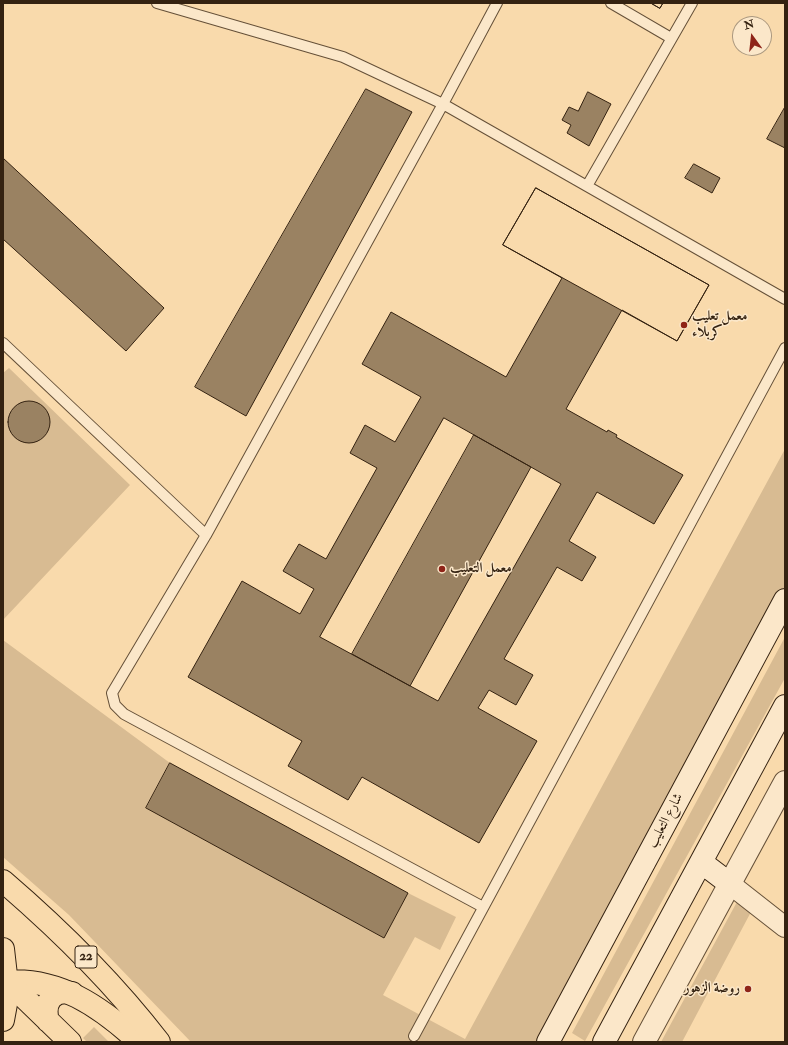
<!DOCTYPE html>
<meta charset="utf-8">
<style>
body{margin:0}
#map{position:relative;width:788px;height:1045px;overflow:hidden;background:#f9daac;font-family:"IM FELL Double Pica",serif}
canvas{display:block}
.frame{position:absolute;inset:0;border:4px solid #342211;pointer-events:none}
.north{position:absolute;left:732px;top:16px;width:40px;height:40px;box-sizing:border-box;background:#fbe7c9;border:1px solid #ab987f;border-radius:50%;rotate:345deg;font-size:11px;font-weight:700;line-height:16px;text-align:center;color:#342211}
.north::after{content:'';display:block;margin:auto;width:14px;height:18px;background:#8f2418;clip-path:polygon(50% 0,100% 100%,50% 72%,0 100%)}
</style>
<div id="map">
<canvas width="788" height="1045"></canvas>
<div class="frame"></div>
<div class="north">N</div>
</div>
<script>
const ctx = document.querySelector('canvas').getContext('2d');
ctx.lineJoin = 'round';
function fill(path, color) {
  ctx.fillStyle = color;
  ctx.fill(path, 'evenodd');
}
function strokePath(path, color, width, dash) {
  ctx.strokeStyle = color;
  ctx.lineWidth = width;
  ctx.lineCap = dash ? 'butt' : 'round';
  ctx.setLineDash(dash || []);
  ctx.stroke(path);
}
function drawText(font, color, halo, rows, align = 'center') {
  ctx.font = font + ' "IM FELL Double Pica",Amiri,serif';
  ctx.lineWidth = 3;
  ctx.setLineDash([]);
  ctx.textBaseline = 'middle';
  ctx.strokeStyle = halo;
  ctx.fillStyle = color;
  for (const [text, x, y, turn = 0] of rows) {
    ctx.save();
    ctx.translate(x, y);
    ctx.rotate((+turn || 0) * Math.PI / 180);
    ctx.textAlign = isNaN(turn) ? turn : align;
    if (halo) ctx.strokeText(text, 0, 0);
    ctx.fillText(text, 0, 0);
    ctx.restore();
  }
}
fill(new Path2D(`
 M9 368 130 485 3 620V373Z
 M785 449V588L541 1042H191L69 915 3 857V640L170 763 146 808 384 938 408 893 456 917 440 950 415 937 383 995 465 1039Z
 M785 637V678L585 1041 572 1033Z
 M738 900 752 910 682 1042H661Z
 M94 1027 109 1042H87L83 1038Z`), '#d8bb92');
const building = new Path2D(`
 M651 3H663L660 8Z
 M651 3H663L660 8Z
 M366 89 412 112 246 416 195 387Z
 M588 92 611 104 589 146 567 133 571 125 562 120 569 107 578 111Z
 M785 107V148L767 139Z
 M3 158 164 308 126 351 3 239Z
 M694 164 720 178 712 193 685 178Z
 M536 188 709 285 677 341 622 310 566 409 607 432 608 430 617 435 616 437 683 475 654 524 597 492 569 541 596 557 582 581 557 567 504 659 533 675 516 705 489 690 478 708 537 741 479 843 362 777 348 800 288 766 302 741 188 677 242 581 300 614 314 589 283 571 299 544 326 559 377 468 350 453 365 425 395 442 421 397 362 364 391 312 506 377 562 278 503 245Z
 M536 188 709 285 677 341 503 245Z
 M8 422a21 21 0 1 1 42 0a21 21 0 1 1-42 0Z
 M444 418 561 484 438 701 320 637Z
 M474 435 531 467 410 686 352 654Z
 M170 763 408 893 384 938 146 808Z`);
fill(building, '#9a8262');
strokePath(building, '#342211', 1);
const service = new Path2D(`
 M157 3 343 57 443 104 497 3
 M611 3 671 38
 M587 186 692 3
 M3 343 206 535 443 104 785 299
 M206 535 112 693 115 705 124 714 483 907
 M414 1036 785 348`);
const minor = new Path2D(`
 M730 884 785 927`);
const tertiary = new Path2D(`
 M644 1042 785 782`);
const secondary = new Path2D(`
 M701 862 730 884
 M548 1042 785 600
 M604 1042 785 706`);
const primary = new Path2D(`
 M3 949 8 993 3 1020
 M3 982C57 976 101 1007 139 1042`);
const trunk = new Path2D(`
 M3 881C60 930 113 982 159 1042
 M3 977 70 1042
 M48 1021C43 1003 52 989 72 993`);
strokePath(service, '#655038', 12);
strokePath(minor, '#655038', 22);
strokePath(tertiary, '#655038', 24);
strokePath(secondary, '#342211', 24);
strokePath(primary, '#342211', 24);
strokePath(trunk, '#342211', 24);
strokePath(service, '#fbe7c9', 10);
strokePath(minor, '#fbe7c9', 20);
strokePath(tertiary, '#fbe7c9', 22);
strokePath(secondary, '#fbe7c9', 22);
strokePath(primary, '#f9daac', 22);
strokePath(trunk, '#f9daac', 22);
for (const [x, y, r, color] of [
 [684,325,4,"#8f2418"],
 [442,569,4,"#8f2418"],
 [748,989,4,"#8f2418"]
]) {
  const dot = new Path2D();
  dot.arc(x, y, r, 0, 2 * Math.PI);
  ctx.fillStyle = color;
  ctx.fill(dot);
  strokePath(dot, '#fbe7c9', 1.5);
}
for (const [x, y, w] of [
 [86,957,22]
]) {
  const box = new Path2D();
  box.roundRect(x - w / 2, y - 11, w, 22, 3);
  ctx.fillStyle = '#fbe7c9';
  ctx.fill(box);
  strokePath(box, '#342211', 1);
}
drawText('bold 13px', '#342211', null, [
 ["22",86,957]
]);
drawText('bold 14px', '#342211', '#fbe7c9', [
 ["معمل تعليب",692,317],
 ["كربلاء",692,333],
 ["معمل التعليب",450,569],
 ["روضة الزهور",740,989,"right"]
], 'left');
drawText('14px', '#342211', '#fbe7c9', [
 ["شارع التعليب",666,821,-62]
]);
</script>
